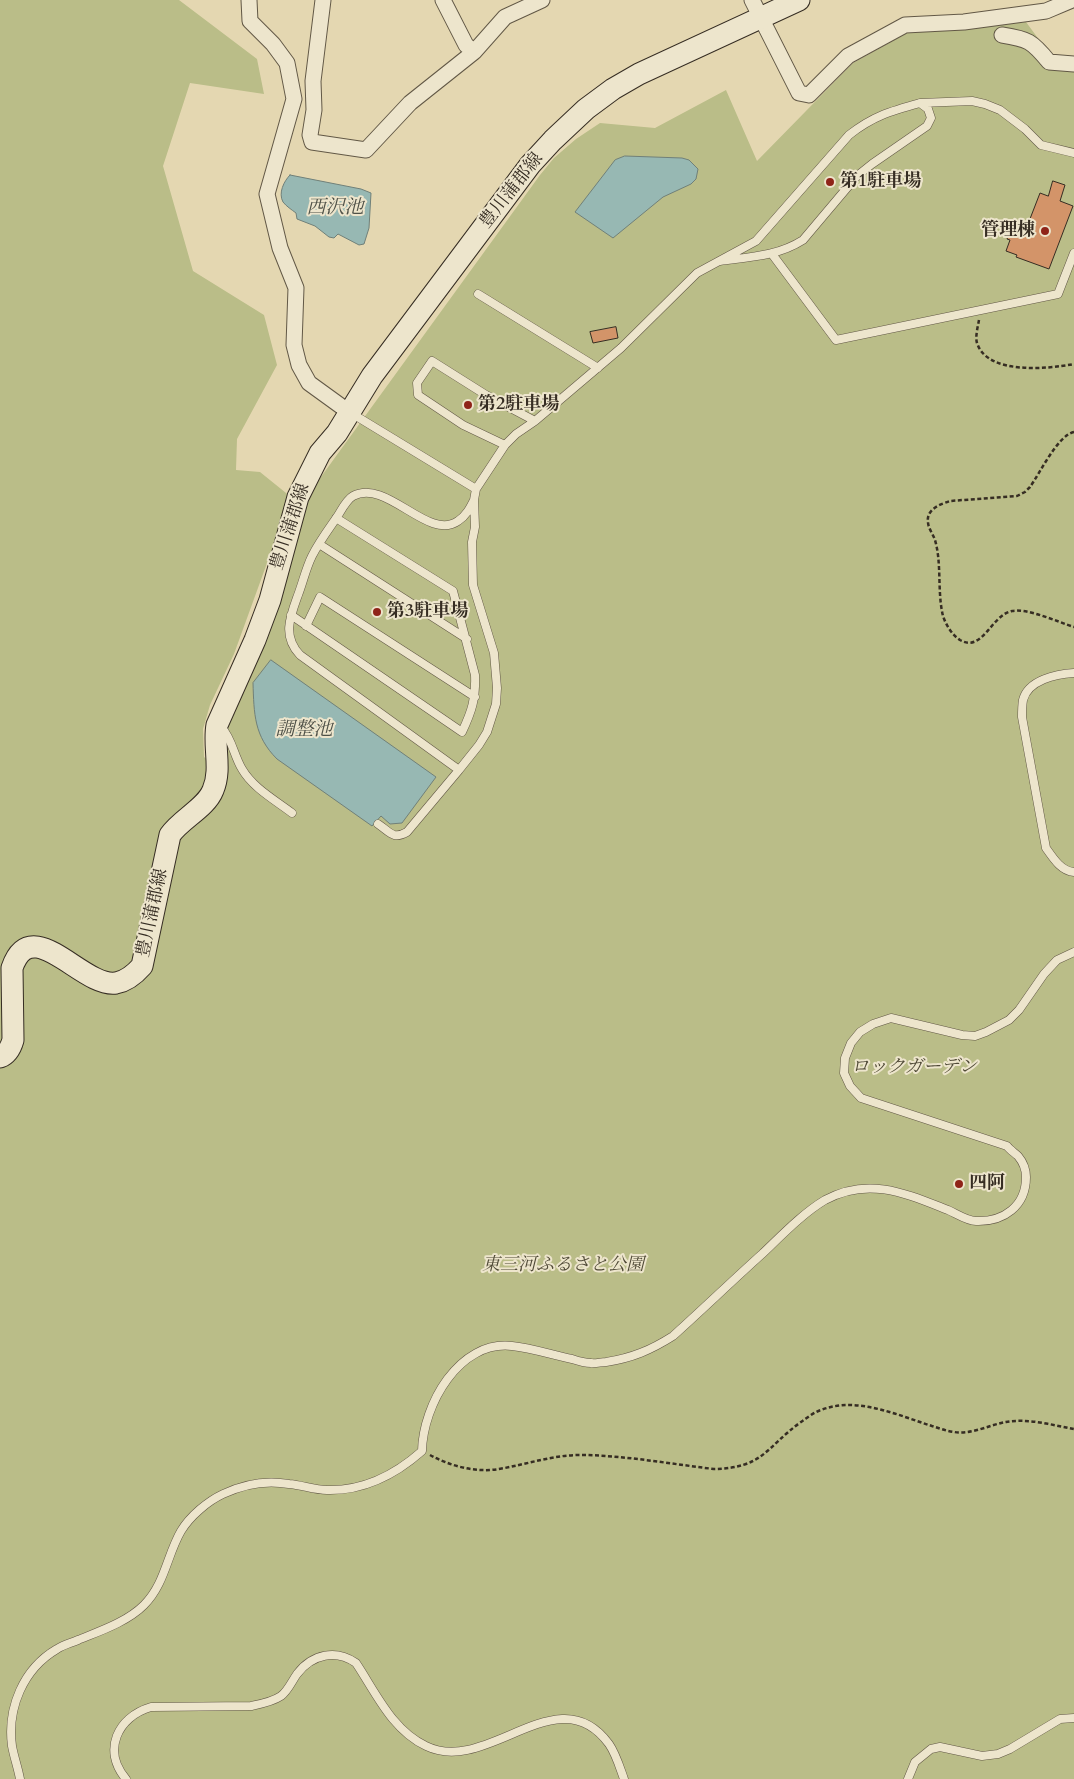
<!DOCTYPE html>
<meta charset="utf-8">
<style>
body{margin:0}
canvas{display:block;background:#e4d7b1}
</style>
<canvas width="1074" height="1779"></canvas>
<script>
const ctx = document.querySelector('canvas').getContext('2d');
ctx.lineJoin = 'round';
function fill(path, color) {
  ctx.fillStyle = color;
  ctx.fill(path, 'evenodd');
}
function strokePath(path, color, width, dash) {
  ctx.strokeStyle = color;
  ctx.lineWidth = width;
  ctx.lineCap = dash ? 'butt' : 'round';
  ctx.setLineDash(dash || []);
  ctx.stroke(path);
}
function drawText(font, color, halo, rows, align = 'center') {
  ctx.font = font + ' Cardo,"Noto Serif JP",serif';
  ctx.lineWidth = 4;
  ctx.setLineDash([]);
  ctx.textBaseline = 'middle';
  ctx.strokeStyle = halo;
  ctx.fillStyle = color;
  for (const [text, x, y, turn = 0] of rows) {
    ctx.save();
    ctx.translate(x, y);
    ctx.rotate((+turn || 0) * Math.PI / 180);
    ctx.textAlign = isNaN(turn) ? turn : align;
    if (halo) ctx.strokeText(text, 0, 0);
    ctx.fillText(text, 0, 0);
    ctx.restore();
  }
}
fill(new Path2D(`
 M0 0H179L257 59 264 94 190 83 163 166 193 271 264 315 277 365 237 439 236 470 260 472 291 497 234 654 210 705 203 729 204 757 225 774 223 749 230 719 310 492 540 175 554 158 576 139 600 123 655 128 726 90 757 161 853 63 909 32 960 30 1026 22 1057 64 1074 66V1779H0Z`), '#babd88');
const water = new Path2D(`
 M625 156 682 158 689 160 698 169 696 179 691 184 663 197 613 238 575 212 615 160Z
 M290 175 361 189 371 193 369 228 364 244 359 245 338 234 334 238 329 237 315 226 297 219 296 213C292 210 286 206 283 202 278 193 284 181 290 175Z
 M271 660 436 777 402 823 390 824 381 816 372 826 277 759C254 736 254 714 253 683Z`);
fill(water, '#97b8b3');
strokePath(water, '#708079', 1);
const building = new Path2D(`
 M1053 181 1065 185 1060 201 1073 206 1049 269 1016 257 1017 255 1006 251 1010 240 1007 239 1015 220 1028 224 1040 193 1048 196Z
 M616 327 618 338 593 343 590 332Z`);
fill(building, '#d39469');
strokePath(building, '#362d23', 1);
const service = new Path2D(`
 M920 103 972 101 985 104 1000 110 1025 129 1041 145 1074 153
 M772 254 836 340 1058 294 1074 253
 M478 294 598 368
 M351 413 476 489
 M505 445 463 425 418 395 417 383 432 361 486 395 535 421
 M474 500C470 508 466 516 458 521 428 542 387 478 353 496 346 500 341 511 337 517 328 530 319 542 312 556 306 568 303 582 298 595 290 617 282 636 300 655L459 770 479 745 487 732 496 704 497 688 494 653 473 585 472 542 475 527 474 500 476 489 505 445 516 434 535 421 621 348 697 273 756 241 849 135C873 116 891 111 920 103L928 109 931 118 927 126 872 164 857 176 803 240C778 256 750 257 720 261
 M319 544 467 639
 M291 615 462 732C472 711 476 698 475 675L453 591 336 518
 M306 626 320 597 475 697
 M1074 673C1056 674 1028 680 1023 700 1022 706 1022 712 1022 717L1046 848C1053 858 1061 871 1074 872
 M222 728C232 739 234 756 242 769 253 788 275 800 292 813
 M378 824C390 832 393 840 407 832L459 770
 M20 1779C18 1768 14 1757 12 1746 7 1708 23 1669 57 1649 63 1645 71 1643 78 1640 100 1631 127 1622 144 1605 165 1584 167 1555 181 1531 190 1516 208 1501 223 1494 244 1484 267 1480 289 1484 302 1485 314 1490 327 1490 363 1491 396 1474 422 1451 423 1405 459 1340 512 1346 532 1348 552 1355 572 1359 578 1361 585 1363 591 1363 595 1364 601 1362 606 1362 632 1358 651 1350 673 1336 703 1309 732 1281 762 1254 781 1236 803 1213 825 1200 869 1176 907 1194 948 1210 957 1214 967 1221 976 1221 1004 1222 1026 1206 1026 1177 1026 1170 1023 1162 1018 1156 1015 1153 1010 1150 1007 1146L861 1098 850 1086 844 1073 845 1058 851 1043 860 1032 873 1024 891 1018 962 1035 975 1036 986 1032 1009 1020 1019 1010 1044 974 1057 960 1074 952
 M126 1779C102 1751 117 1717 151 1707L251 1706C261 1704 272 1702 281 1696 288 1691 292 1681 297 1674 312 1654 336 1649 356 1663 376 1693 392 1730 426 1746 488 1776 558 1674 609 1744 616 1754 620 1768 624 1779
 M908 1779 915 1762 931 1749 940 1747 982 1756 998 1754 1010 1749 1060 1719 1074 1718`);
const minor = new Path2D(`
 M249 0 250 21 273 44 287 63 294 99 267 194 280 248 296 288 294 345 299 365 309 383 349 412
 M323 0 313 81 314 110 310 135 312 142 366 150 410 103 474 52
 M443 0 466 45 474 52 505 17 542 0
 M752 0 799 93 809 95 848 56 905 25 964 22 1046 11 1072 0
 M1002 35C1028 39 1032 41 1049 62L1074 64`);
const secondary = new Path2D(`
 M0 1057C8 1054 11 1047 13 1040L12 968C32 911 82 988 116 983 127 981 135 974 142 966L170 835C181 819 206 808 213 790 222 769 213 746 217 725L255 640 270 600 298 497 320 453 337 433 372 376 530 165 553 140 586 109 613 89 639 74 799 0`);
strokePath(service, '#625846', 9);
strokePath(minor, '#625846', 17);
strokePath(secondary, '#362d23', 23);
strokePath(new Path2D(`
 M979 320C978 326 975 337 977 343 987 375 1048 369 1074 364
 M1074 432C1058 435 1040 473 1030 487L1025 492 1017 496 950 501C941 504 926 509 928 522 928 528 933 534 935 540 942 564 937 591 943 616 946 625 952 635 960 640 983 653 991 615 1012 611 1028 608 1058 622 1074 627
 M430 1455C450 1466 476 1473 499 1469 529 1464 555 1454 585 1455 628 1456 671 1464 714 1469 764 1468 766 1447 801 1422 807 1418 814 1412 821 1410 857 1396 897 1415 932 1426 939 1428 946 1431 954 1432 971 1435 989 1425 1006 1422 1028 1418 1052 1425 1074 1429`), '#362d23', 2.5, [4, 2.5]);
strokePath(service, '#ede5cc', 8);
strokePath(minor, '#ede5cc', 15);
strokePath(secondary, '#ede5cc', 21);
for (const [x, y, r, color] of [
 [830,182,5,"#8f2418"],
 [1045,231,5,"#8f2418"],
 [468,405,5,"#8f2418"],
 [377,612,5,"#8f2418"],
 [959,1184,5,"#8f2418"]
]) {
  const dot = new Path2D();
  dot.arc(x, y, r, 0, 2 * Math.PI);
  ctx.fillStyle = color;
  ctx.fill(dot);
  strokePath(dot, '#ede5cc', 2);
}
drawText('bold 18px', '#362d23', '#ede5cc', [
 ["第1駐車場",840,182],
 ["管理棟",1035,231,"right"],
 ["第2駐車場",478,405],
 ["第3駐車場",387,612],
 ["四阿",969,1184]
], 'left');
drawText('18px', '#362d23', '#ede5cc', [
 ["豊川蒲郡線",512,191,-52],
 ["豊川蒲郡線",291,527,-72],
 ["豊川蒲郡線",153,913,-78]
]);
drawText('italic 18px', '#504a37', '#ede5cc', [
 ["ロックガーデン",914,1068],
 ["東三河ふるさと公園",563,1266]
]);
drawText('italic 19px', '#4e5047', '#ede5cc', [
 ["西沢池",335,209],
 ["調整池",304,731]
]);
</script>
